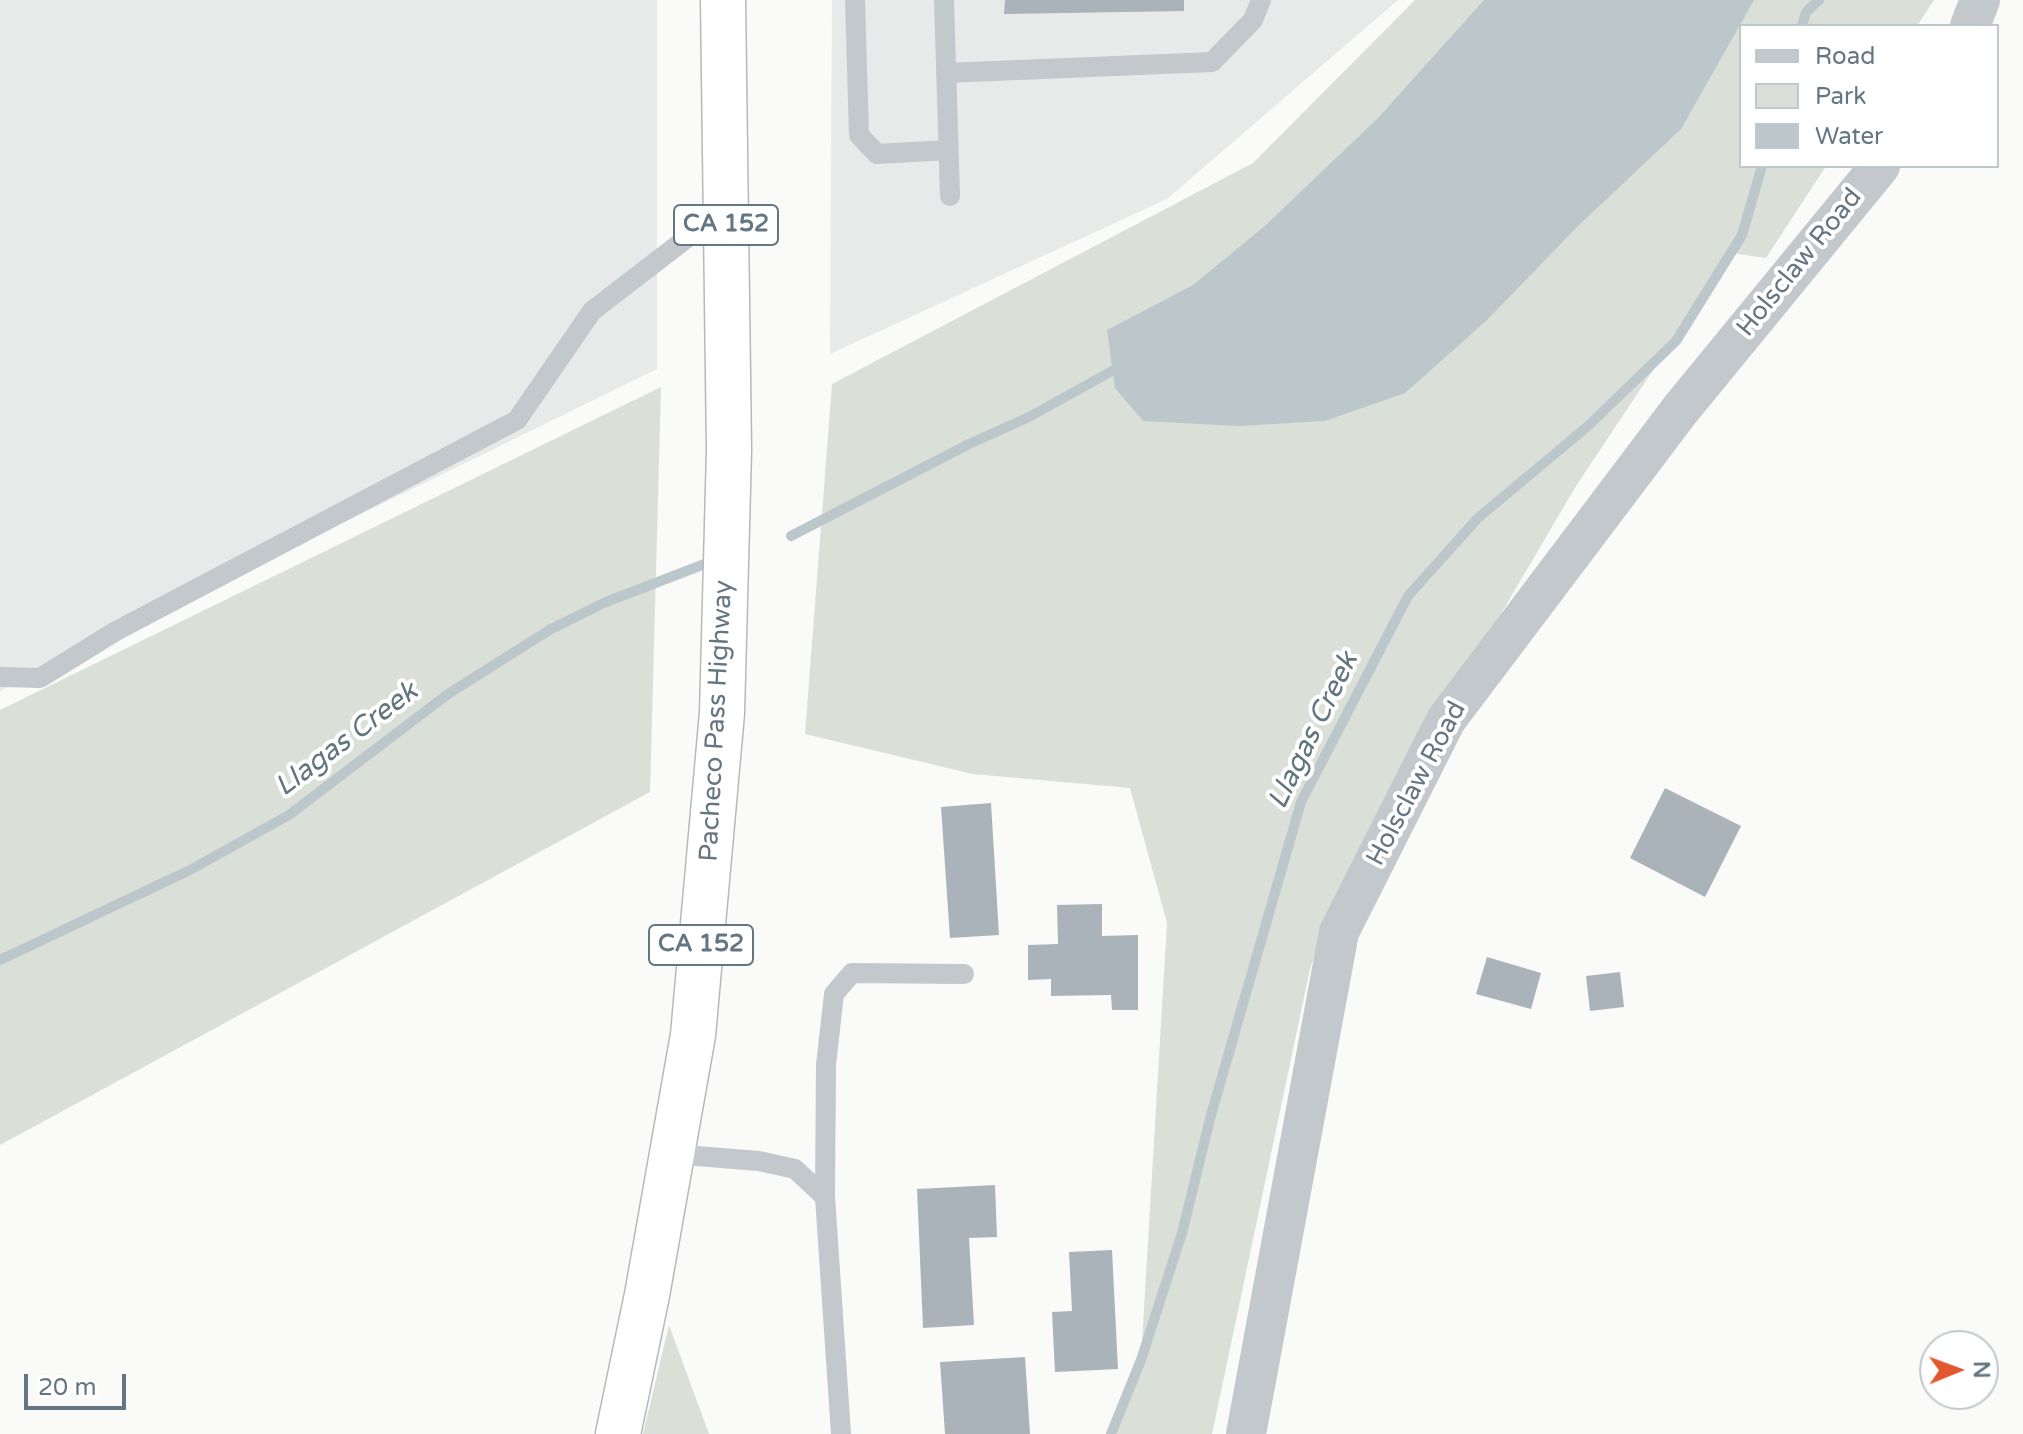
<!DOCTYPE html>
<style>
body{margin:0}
#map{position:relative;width:2023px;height:1434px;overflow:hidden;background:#fafaf8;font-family:"Varela Round",sans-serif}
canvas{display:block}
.legend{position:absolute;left:1739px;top:24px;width:260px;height:144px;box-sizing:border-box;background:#fff;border:2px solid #c1c8cd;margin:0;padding:10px 14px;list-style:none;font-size:24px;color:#657683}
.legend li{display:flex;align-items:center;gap:16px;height:40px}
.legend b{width:40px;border:2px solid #c1c8cd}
.north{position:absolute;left:1919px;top:1330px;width:80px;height:80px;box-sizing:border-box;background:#fff;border:2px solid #c1c8cd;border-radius:50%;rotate:89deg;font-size:22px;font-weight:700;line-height:32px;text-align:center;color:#657683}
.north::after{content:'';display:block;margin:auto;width:28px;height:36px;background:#e4572e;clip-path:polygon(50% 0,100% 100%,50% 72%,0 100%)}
.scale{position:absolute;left:24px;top:1374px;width:102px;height:36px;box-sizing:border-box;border:4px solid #657683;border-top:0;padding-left:10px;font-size:24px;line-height:28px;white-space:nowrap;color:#657683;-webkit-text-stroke:6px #fff;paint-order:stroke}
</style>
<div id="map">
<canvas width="2023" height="1434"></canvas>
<ul class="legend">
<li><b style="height:10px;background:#c3c8cc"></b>Road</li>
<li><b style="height:22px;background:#dadfd7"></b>Park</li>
<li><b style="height:22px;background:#bbc7cb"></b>Water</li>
</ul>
<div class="north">N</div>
<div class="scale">20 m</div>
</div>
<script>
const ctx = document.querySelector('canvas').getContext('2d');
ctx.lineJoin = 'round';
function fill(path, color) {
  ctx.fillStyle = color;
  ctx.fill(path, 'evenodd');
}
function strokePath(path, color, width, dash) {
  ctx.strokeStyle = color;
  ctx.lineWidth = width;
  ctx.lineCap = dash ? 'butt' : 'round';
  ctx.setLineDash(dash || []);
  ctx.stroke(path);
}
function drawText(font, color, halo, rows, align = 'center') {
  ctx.font = font + ' "Varela Round",sans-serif';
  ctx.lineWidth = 8;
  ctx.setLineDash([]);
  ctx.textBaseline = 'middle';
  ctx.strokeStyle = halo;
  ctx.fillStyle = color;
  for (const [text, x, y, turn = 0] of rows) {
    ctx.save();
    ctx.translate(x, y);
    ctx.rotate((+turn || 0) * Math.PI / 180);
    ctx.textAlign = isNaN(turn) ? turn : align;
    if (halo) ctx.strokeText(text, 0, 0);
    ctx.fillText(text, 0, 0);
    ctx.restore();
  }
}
fill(new Path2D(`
 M0 0H657V369L0 691Z
 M832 0H1398L1167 199 830 354Z`), '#e8e9e9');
fill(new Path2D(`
 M1415 0H1934L1917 26H1741V166H1826L1766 258 1731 253 1576 486 1335 896 1310 969 1212 1434H1106L1141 1359 1167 923 1130 788 973 774 805 734 832 384 1253 163Z
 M661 387 650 792 0 1145V710Z
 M669 1325 709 1434H643Z`), '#dadfd7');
fill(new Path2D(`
 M1484 0H1754L1681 129 1578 226 1487 320 1405 393 1325 421 1239 426 1143 421 1115 388 1107 330 1193 285 1266 225 1378 118Z`), '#bbc7cb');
strokePath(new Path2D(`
 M1802 26 1806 12 1819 0
 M791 536 969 444 1029 417 1121 366
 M0 960 190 870 289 815 448 694 551 629 606 602 715 560
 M1111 1434 1141 1360 1182 1233 1211 1115 1301 802 1408 596 1478 518 1588 426 1676 341 1742 235 1762 166`), '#bbc7cb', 10);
fill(new Path2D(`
 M1005 0H1184V11L1004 14Z
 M1665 788 1741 826 1705 897 1630 858Z
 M991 803 999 935 950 938 941 807Z
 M1102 904V936L1138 935V1010H1112L1111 995 1051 996V979L1028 980V945L1058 944 1057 905Z
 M1487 957 1541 973 1531 1009 1476 994Z
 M1620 972 1624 1007 1590 1011 1586 976Z
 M995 1185 997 1237 969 1238 974 1325 923 1328 917 1189Z
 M1112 1250 1118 1369 1055 1372 1052 1312 1072 1311 1069 1252Z
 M1025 1357 1030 1434H945L940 1362Z`), '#aab3b9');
const trunk = new Path2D(`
 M618 1434 647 1295 693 1035 722 713 729 450 723 0`);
strokePath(trunk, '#b4b9bd', 47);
strokePath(new Path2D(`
 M855 0 859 135 877 154 948 150
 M944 0 950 196
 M946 73 1212 62 1253 20 1261 0
 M0 677 40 678 116 631 517 420 592 311 726 208
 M672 1154 759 1161 795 1169 825 1197 841 1434
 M825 1197 826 1065 834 994 852 973 964 974`), '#c3c8cc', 20);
strokePath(new Path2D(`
 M1970 26 1980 0
 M1246 1434 1339 932 1446 720 1680 410 1880 166`), '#c3c8cc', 40);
strokePath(trunk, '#fff', 44);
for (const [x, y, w] of [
 [726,225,104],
 [701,945,104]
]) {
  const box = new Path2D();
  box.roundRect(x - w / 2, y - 20, w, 40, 6);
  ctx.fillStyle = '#fff';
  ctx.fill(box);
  strokePath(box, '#657683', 2);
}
drawText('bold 24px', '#657683', null, [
 ["CA 152",726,225],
 ["CA 152",701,945]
]);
drawText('26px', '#657683', '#fff', [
 ["Holsclaw Road",1800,263,-51],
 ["Pacheco Pass Highway",717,721,-87],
 ["Holsclaw Road",1417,784,-62]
]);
drawText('italic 28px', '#60757c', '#fff', [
 ["Llagas Creek",1314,731,-64],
 ["Llagas Creek",347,740,-37]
]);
</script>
